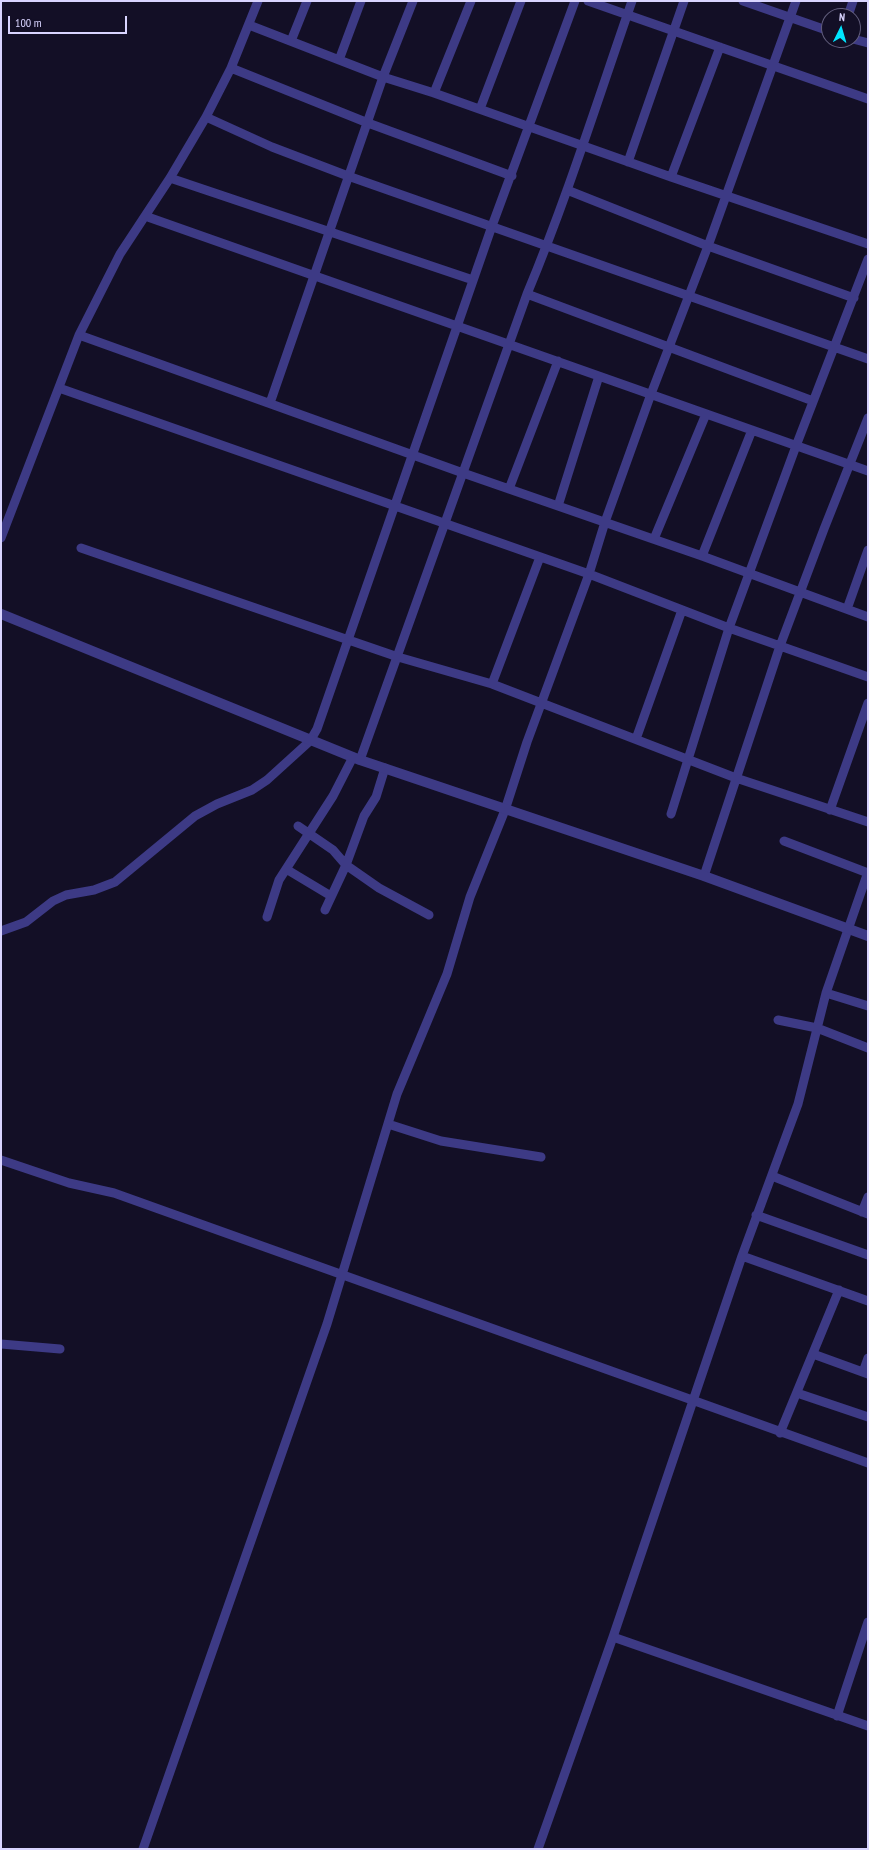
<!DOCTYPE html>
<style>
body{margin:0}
#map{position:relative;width:869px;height:1850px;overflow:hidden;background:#130f26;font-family:"PT Sans Narrow",sans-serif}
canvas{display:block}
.frame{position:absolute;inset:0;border:2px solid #d9d4ff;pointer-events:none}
.north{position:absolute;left:821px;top:8px;width:40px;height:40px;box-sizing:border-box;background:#130f26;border:1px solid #625e7d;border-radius:50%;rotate:5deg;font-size:11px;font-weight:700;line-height:16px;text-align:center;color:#d9d4ff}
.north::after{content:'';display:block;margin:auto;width:14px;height:18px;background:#00e5ff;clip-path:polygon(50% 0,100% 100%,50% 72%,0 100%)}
.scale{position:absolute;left:8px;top:16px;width:119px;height:18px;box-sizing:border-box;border:2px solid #d9d4ff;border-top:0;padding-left:5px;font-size:12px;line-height:14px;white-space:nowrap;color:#d9d4ff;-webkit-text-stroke:3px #130f26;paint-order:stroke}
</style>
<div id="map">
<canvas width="869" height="1850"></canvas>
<div class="frame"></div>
<div class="north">N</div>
<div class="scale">100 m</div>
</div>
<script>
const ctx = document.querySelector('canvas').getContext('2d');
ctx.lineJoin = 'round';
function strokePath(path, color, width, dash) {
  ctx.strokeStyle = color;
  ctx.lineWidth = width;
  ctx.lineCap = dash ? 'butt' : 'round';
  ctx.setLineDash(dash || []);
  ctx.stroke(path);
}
strokePath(new Path2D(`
 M258 1 231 68 206 117 170 178 120 254 79 335 463 473 702 556 868 617
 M588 1 868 99
 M743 1 829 31
 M848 16 853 1
 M249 25 383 77 434 93 671 177 868 244
 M853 39 868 43
 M291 41 307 1
 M339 60 361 1
 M231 68 368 123 512 176
 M434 93 471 1
 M480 109 521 1
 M206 117 272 147 348 176 868 359
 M628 162 684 1
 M671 177 720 47
 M170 178 473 280
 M567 190 708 246 854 298
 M145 216 868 471
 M527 294 813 401
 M59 388 589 574 729 628 868 677
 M270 403 383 77 413 1
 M509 489 558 361
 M558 506 599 376
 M1 538 79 335
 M654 539 706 414
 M81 548 398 657 492 684 736 778 868 822
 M702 556 752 430
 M847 609 868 550
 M492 684 540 557
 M636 739 682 610
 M360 760 527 294C567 198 598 99 632 1
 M830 810 868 703
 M671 814 729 628 796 446 868 259
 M298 826 333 850 346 865 379 888 429 915
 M784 841 868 873
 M286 869 331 896
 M704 876 780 646 824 529 868 418
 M325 910 346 865 364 816 376 797 385 768
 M267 917 279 880 333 796 353 757
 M1 931 26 922 53 901 66 895 94 890 115 882 195 816 217 804 252 790 267 780 310 741 317 729 492 226 575 1
 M826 993 868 1006
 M778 1020 817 1028 868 1048
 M388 1124 441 1141 541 1157
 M1 1160 69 1183 114 1193 868 1463
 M772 1176 868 1214
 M862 1212 868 1197
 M756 1215 868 1255
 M742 1256 868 1301
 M1 1344 60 1349
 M813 1354 868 1374
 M863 1372 868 1358
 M797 1393 868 1417
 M780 1433 839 1290
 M613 1637 868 1726
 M837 1716 868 1622
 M143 1849 327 1324 397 1094 447 974 470 897 505 810 527 742 589 574 605 522 651 394 708 246 796 1
 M538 1849 613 1637 742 1256 798 1104 826 993 868 872`), '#3d3a85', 9);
strokePath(new Path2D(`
 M1 614 360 760 704 876 868 936`), '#3d3a85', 10);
</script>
